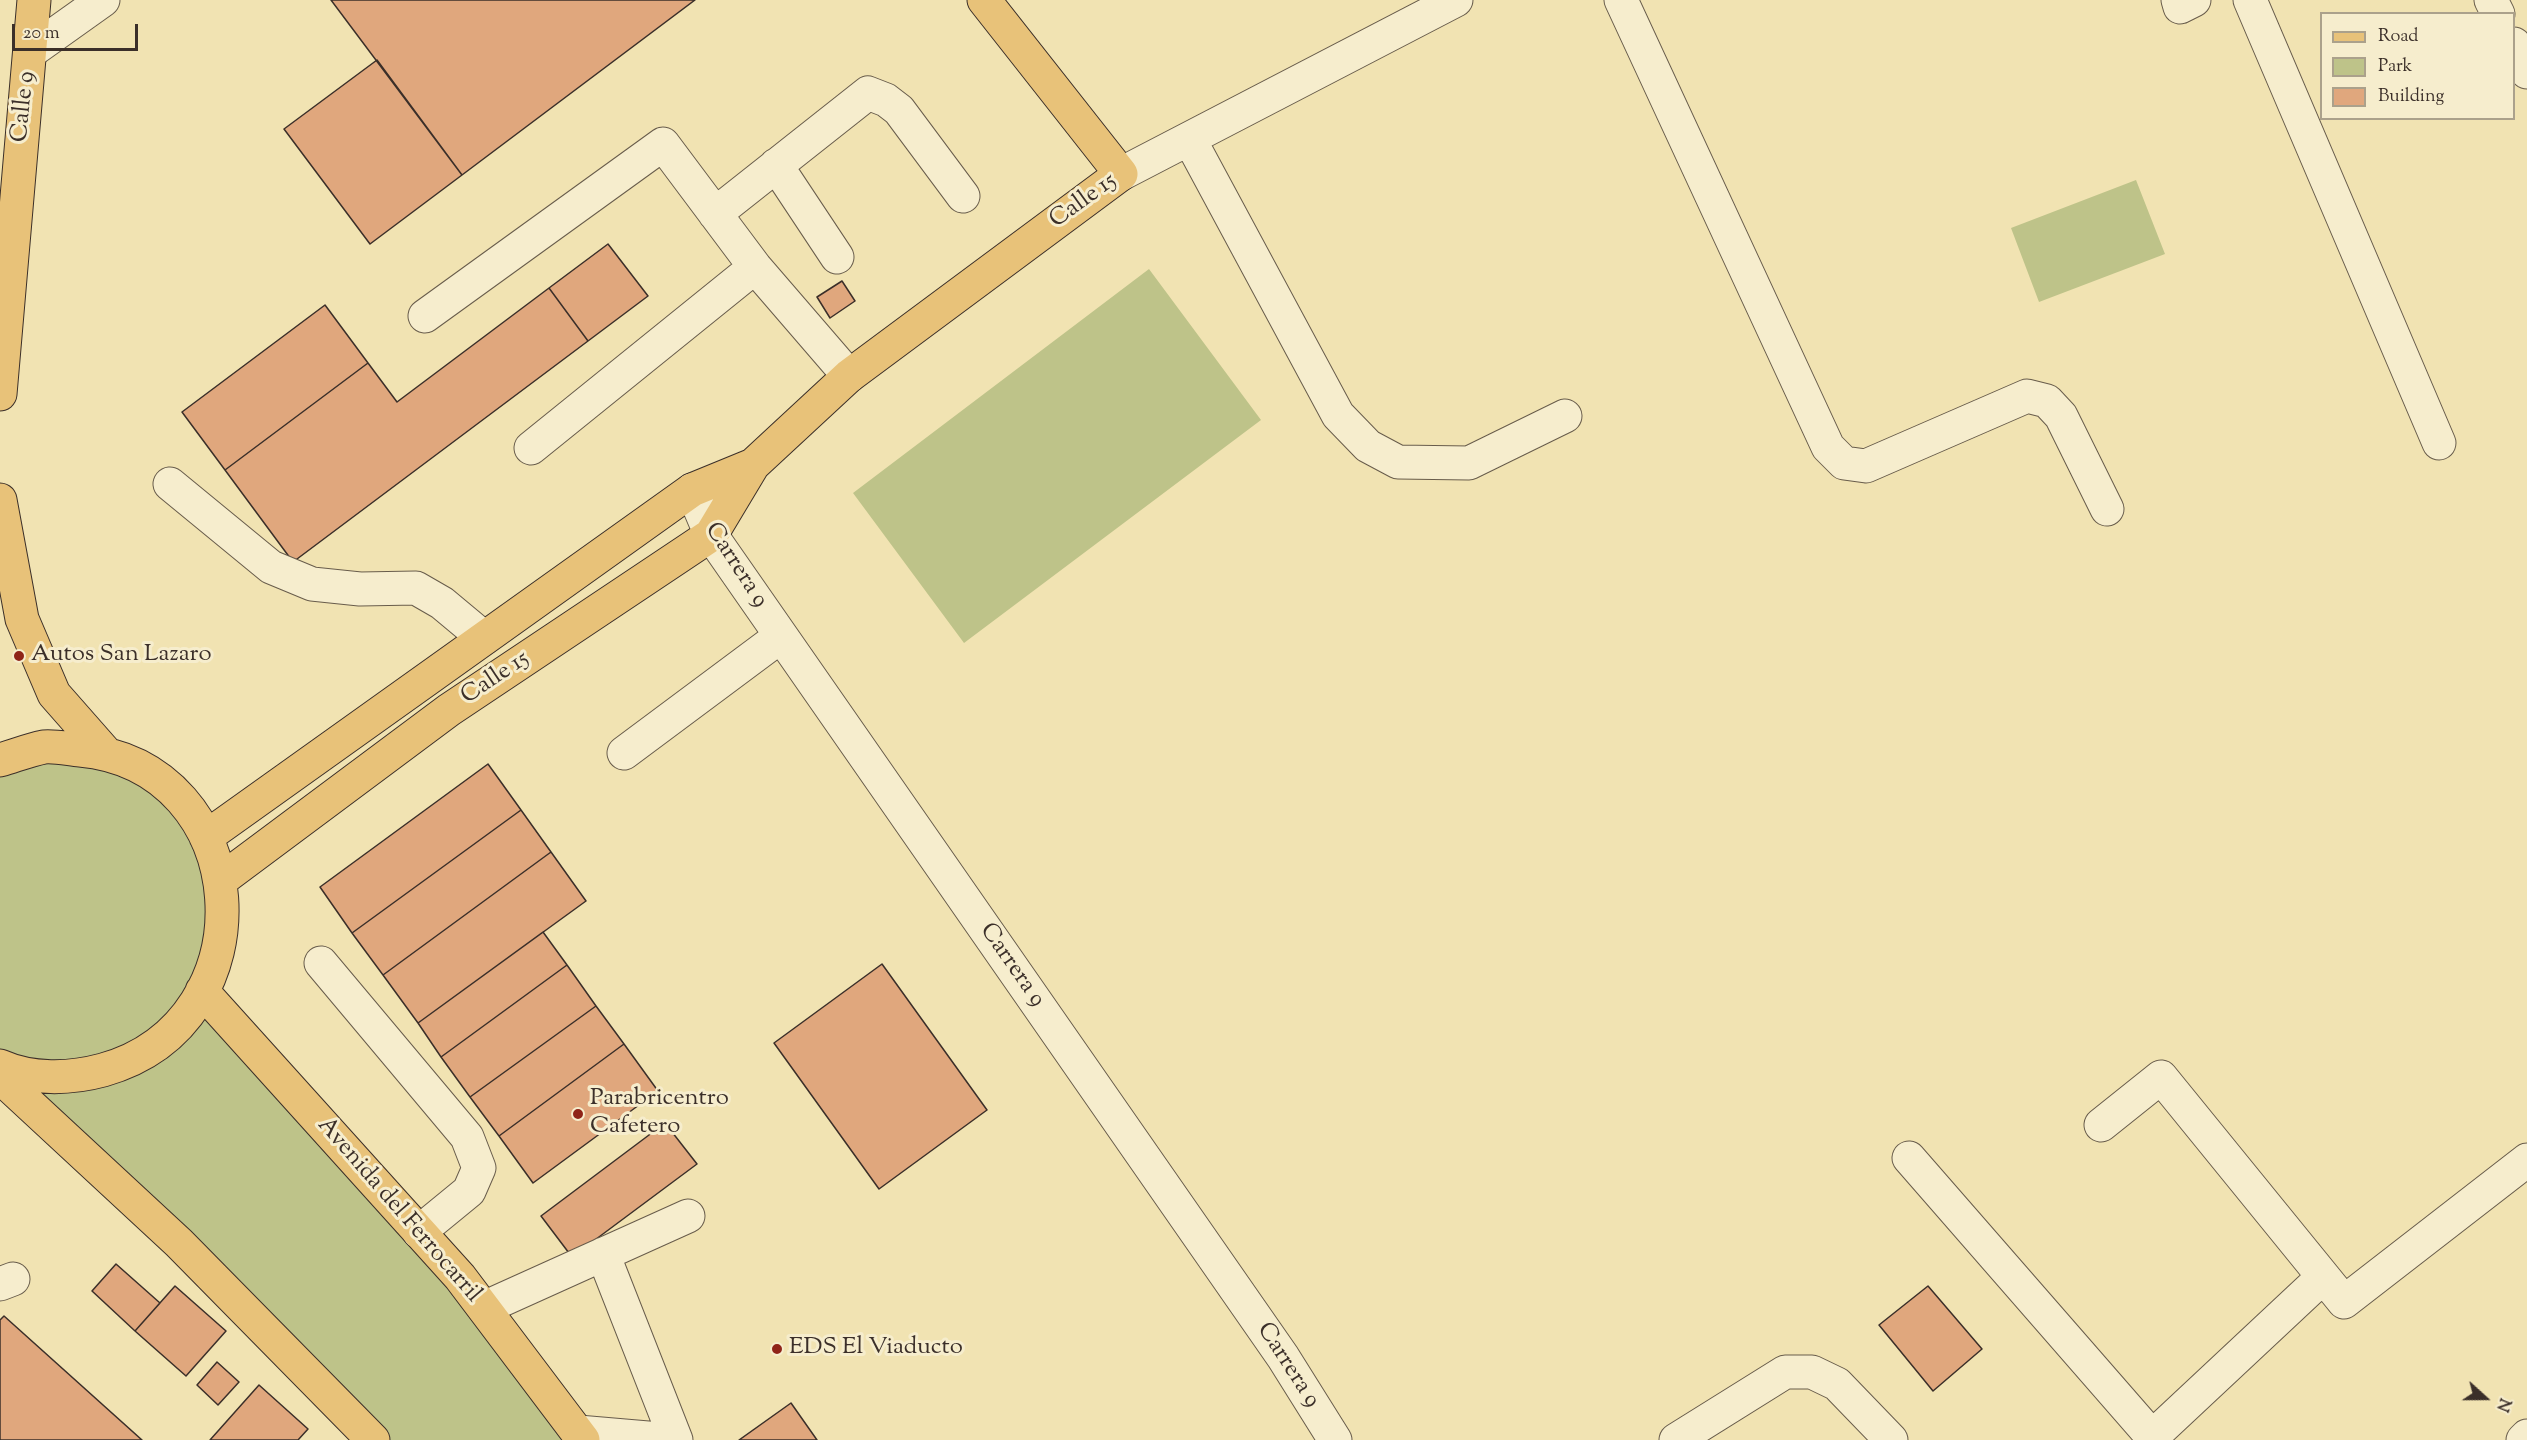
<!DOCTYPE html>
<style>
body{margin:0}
#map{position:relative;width:2527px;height:1440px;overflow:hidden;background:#f1e3b2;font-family:"Sorts Mill Goudy",serif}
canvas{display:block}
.legend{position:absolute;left:2320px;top:12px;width:195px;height:108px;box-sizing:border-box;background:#f6edcd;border:2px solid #aba18b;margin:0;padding:8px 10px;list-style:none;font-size:18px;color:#3b2f29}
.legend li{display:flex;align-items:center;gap:12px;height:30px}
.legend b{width:30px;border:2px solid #aba18b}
.north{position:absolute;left:2455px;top:1368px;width:60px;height:60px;-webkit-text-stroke:4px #f6edcd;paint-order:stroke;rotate:111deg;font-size:16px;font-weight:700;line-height:24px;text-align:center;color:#3b2f29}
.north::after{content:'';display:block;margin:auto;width:21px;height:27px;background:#3b2f29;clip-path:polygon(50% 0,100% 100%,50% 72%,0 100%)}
.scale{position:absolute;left:12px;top:24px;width:126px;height:27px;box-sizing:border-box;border:3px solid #3b2f29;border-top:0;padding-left:8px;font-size:18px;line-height:21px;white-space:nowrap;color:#3b2f29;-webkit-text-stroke:4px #f6edcd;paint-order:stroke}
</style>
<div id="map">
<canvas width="2527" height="1440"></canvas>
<ul class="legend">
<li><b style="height:8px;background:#e8c279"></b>Road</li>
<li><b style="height:16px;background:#bec389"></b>Park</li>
<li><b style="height:16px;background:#e0a77d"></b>Building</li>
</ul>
<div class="north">N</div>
<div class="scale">20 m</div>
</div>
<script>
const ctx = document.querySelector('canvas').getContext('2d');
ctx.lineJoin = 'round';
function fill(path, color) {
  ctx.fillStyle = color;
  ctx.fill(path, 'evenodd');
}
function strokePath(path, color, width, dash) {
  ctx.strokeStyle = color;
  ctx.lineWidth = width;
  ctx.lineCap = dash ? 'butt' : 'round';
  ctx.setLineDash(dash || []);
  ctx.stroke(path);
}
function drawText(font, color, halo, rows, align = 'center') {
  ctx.font = font + ' "Sorts Mill Goudy",serif';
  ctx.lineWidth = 6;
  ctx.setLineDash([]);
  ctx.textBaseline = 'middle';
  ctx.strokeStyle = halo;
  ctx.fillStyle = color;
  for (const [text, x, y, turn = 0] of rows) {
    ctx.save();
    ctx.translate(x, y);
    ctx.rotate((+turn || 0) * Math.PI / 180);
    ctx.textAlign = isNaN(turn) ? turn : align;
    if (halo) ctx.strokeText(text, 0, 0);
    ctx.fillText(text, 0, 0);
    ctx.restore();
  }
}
fill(new Path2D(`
 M2136 180 2165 254 2039 302 2011 228Z
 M1149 269 1261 420 964 643 853 493Z
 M46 747 146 770 215 858 203 992 583 1440H373L0 1077V760Z`), '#bec389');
const building = new Path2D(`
 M331 0H695L462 175Z
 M377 60 462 175 370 244 284 129Z
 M608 244 648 296 588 341 549 288Z
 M842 281 855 301 830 318 817 297Z
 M549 288 588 341 293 562 225 470 368 363 397 402Z
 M325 305 368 363 225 470 182 412Z
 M488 764 521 810 352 933 320 887Z
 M521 810 551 852 383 975 352 933Z
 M551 852 586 901 418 1023 383 975Z
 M543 932 567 965 441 1057 418 1023Z
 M882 964 987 1110 879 1189 774 1043Z
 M567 965 596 1006 470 1097 441 1057Z
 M596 1006 624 1044 499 1136 470 1097Z
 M624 1044 658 1091 533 1183 499 1136Z
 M665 1123 697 1164 572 1257 541 1216Z
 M116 1264 160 1303 135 1331 92 1291Z
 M175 1286 226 1331 186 1376 135 1331Z
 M1928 1286 1982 1349 1933 1391 1879 1325Z
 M4 1316 142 1440H0V1320Z
 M217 1362 239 1382 218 1405 197 1385Z
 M259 1385 308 1429 298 1440H210Z
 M791 1403 817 1440H739Z`);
fill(building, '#e0a77d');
strokePath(building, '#3b2f29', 1.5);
const minor = new Path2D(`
 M1621 0 1828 447 1844 463 1866 466 2027 396 2047 401 2061 416 2107 509
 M2178 0 2180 7 2194 0
 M2250 0 2439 443
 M2491 0 2498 14
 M2514 44 2527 72
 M30 52 103 0
 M1190 140 1338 415 1368 446 1398 462 1469 463 1565 416
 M776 165 837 257
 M1121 174 1456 0
 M715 214 868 93 886 100 899 110 963 196
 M425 316 663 144 755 267 849 376
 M531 448 755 267
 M170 484 271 567 312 584 360 589 416 588 442 603 484 638
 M692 490 711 535 1283 1357 1335 1440
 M624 753 781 636
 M321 963 467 1137 479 1168 469 1191 419 1232
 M2101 1125 2161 1077 2344 1302 2527 1160
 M1909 1158 2155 1440
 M603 1254 676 1440
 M0 1284 13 1279
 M484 1308 688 1216
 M578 1432 671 1440
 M2152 1437 2323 1277
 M1676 1440 1785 1372H1812L1837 1384 1891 1440
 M2523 1440 2527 1436`);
const major = new Path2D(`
 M0 394 34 0
 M0 500 22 619 54 694 105 752
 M0 760C14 756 29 750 44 747 55 746 69 749 80 750 256 766 274 1022 103 1070 70 1079 31 1080 0 1066
 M206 837 692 490 753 465
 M221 880 449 710 711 535 753 465 849 376 1121 174 984 0
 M202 991 460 1277 583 1440
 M0 1077 179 1243 373 1440`);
strokePath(minor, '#685c4b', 35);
strokePath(major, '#3b2f29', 35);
strokePath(minor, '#f6edcd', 33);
strokePath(major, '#e8c279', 33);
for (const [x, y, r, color] of [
 [19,656,6,"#8f2418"],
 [578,1114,6,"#8f2418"],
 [777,1349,6,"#8f2418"]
]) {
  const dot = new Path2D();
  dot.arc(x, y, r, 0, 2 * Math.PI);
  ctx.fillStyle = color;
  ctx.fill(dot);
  strokePath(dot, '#f6edcd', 2);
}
drawText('24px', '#3b2f29', '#f6edcd', [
 ["Calle 9",25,107,-84],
 ["Calle 15",1084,202,-36],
 ["Carrera 9",735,566,57],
 ["Calle 15",496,679,-34],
 ["Carrera 9",1011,966,55],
 ["Avenida del Ferrocarril",398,1211,49],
 ["Carrera 9",1287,1366,57]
]);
drawText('24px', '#3b2f29', '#f6edcd', [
 ["Autos San Lazaro",31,656],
 ["Parabricentro",590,1100],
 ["Cafetero",590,1128],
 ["EDS El Viaducto",789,1349]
], 'left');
</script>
